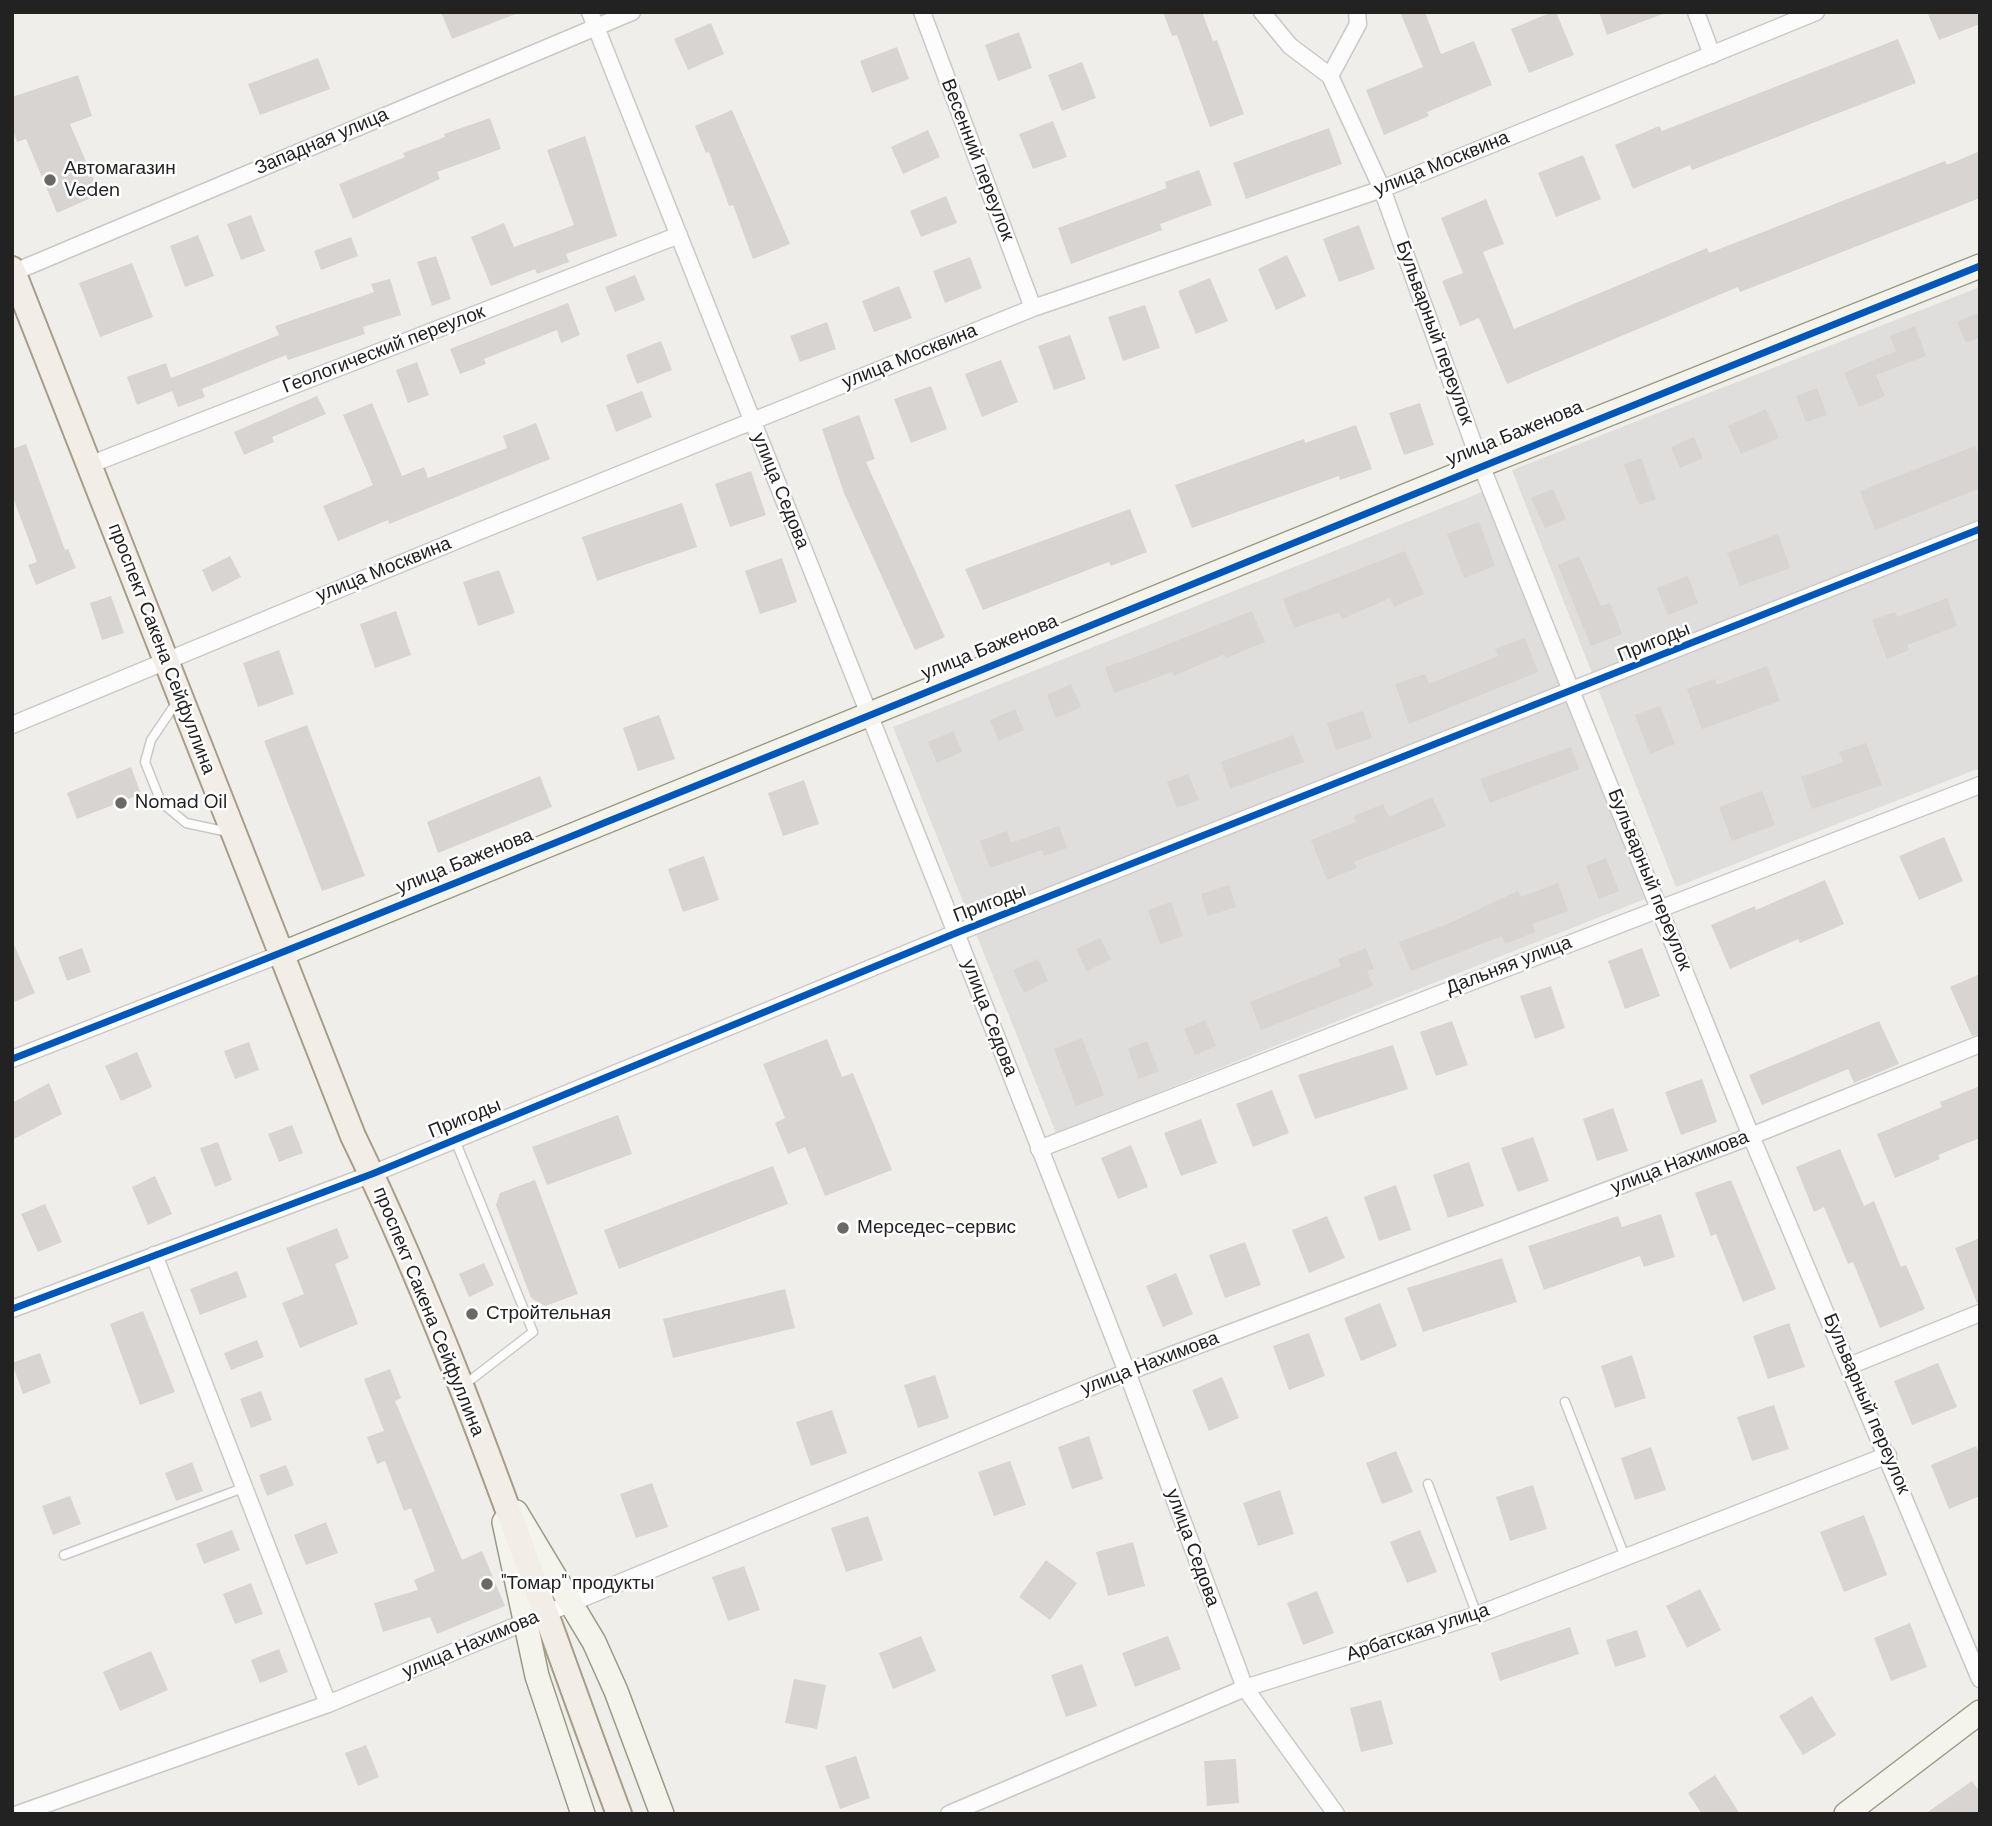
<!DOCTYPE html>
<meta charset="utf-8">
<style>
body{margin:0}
#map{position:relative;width:1992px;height:1826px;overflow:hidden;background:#f0eeeb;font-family:"DM Sans",sans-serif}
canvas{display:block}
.frame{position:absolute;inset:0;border:14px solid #222;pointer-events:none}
</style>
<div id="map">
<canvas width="1992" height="1826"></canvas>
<div class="frame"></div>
</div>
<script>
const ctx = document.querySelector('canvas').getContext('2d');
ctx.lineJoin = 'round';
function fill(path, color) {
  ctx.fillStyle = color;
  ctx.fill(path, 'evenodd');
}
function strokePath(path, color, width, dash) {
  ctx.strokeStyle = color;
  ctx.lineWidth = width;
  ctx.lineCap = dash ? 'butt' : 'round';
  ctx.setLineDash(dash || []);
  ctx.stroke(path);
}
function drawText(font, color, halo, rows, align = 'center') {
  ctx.font = font + ' "DM Sans",sans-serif';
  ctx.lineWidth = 5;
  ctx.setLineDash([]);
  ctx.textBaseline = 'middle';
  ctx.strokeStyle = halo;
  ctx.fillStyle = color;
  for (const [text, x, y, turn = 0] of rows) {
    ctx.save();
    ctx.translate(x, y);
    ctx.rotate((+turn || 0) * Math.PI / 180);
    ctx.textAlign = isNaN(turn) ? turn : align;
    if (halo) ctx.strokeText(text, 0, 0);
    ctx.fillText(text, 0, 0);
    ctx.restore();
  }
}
fill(new Path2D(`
 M1980 287V768L1676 887 1512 470Z
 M1482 492 1645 899 1056 1133 893 727Z`), '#dfdedc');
fill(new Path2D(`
 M441 12H518V13L452 39Z
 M1163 12H1202L1213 41 1217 40 1244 114 1210 127 1177 35 1172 36Z
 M1400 12H1425L1441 54 1474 41 1492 85 1427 112 1429 116 1384 135 1366 90 1423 67Z
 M1552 12H1556L1574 55 1529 73 1511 29Z
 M1599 12H1663V14L1607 35Z
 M1927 12H1980V24L1939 40Z
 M711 23 724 54 688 70 674 39Z
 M1019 32 1032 68 998 81 985 45Z
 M1898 39 1916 83 1692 170 1690 165 1633 189 1615 145 1659 126 1662 131Z
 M897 47 909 79 872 93 860 61Z
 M318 58 330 89 260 115 248 84Z
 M1082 62 1096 98 1062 111 1048 75Z
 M78 75 92 116 70 124 100 194 57 213 26 139 17 142 12 127V97Z
 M732 110 790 244 753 259 733 205 729 206 709 152 706 153 695 126Z
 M490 118 501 149 437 172 440 179 353 219 339 184 405 157 403 153 445 137 444 134Z
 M1053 121 1067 157 1033 169 1019 134Z
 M1329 128 1342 164 1246 199 1233 163Z
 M928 130 940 157 903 174 891 147Z
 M585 136 617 236 566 254 569 262 537 274 535 269 491 286 471 237 504 223 514 247 574 225 547 150Z
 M1980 151V198L1740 292 1738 287 1507 384 1479 318 1460 326 1442 281 1463 273 1441 218 1486 199 1504 244 1483 252 1514 329 1707 248 1709 253 1945 161 1947 165Z
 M1583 155 1601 199 1556 217 1538 173Z
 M1199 170 1212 205 1160 224 1162 230 1071 264 1058 228 1167 188 1165 182Z
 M946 196 957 223 921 237 910 211Z
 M251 215 265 251 241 260 227 224Z
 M1359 225 1375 269 1339 282 1323 239Z
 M198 235 214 276 185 287 170 246Z
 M351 237 358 256 321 270 314 251Z
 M1287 255 1306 296 1276 310 1258 269Z
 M436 256 451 299 432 306 417 262Z
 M970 257 982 288 945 303 933 271Z
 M132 263 153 317 100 337 79 283Z
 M635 275 645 300 615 312 605 287Z
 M1210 278 1228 321 1196 334 1178 291Z
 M390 279 401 315 363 327 365 334 288 360 286 355 202 389 205 397 178 407 172 391 137 405 127 377 166 363 171 378 205 365 279 335 275 326 374 292 371 284Z
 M899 286 912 318 874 332 862 301Z
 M568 303 580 335 561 343 557 330 484 359 486 364 460 374 450 349Z
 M1145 305 1160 348 1123 361 1108 317Z
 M1980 312V337L1966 343 1957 322Z
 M827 322 836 349 800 362 790 336Z
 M1915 326 1926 356 1876 375 1885 396 1859 407 1844 373 1896 351 1890 336Z
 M1070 335 1086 379 1054 390 1038 346Z
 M661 341 672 370 637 384 626 355Z
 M1001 360 1018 402 982 417 965 374Z
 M417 362 429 395 408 403 396 370Z
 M931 386 947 429 911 443 894 399Z
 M1817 388 1827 415 1806 422 1796 396Z
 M642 391 652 417 616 432 606 405Z
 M317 396 326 414 272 437 274 442 244 455 234 432Z
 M372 403 402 476 424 467 428 478 507 448 503 436 536 423 550 459 389 524 388 520 338 541 323 506 373 485 343 415Z
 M1420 403 1434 445 1404 455 1389 413Z
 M1766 409 1779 438 1741 454 1728 426Z
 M859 415 875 459 866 462 945 637 915 650 844 493 822 429Z
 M1356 425 1372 469 1340 480 1339 476 1192 528 1175 485 1304 439 1305 443Z
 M1694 437 1703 458 1680 468 1671 447Z
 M26 444 65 550 68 549 76 568 36 585 28 565 37 562 12 495V449Z
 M1975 446 1980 458V488L1875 530 1860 491Z
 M1641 458 1656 499 1639 505 1624 464Z
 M751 471 766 515 730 527 715 484Z
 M1553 489 1566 519 1545 528 1531 498Z
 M682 503 697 547 597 581 582 537Z
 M1130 509 1147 552 1111 566 1109 562 983 610 965 569Z
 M1479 522 1495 566 1464 578 1447 534Z
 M1778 534 1790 568 1740 586 1727 553Z
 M1405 551 1424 594 1394 607 1390 598 1342 619 1339 612 1294 628 1283 599Z
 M230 556 241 577 212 592 202 570Z
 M1579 556 1601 606 1610 603 1622 634 1591 646 1558 565Z
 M782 558 797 602 760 614 745 571Z
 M499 570 515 613 478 626 463 582Z
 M1688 576 1698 603 1668 615 1657 588Z
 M111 596 124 633 102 640 90 603Z
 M1947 598 1957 626 1907 645 1909 650 1887 659 1872 620 1895 612 1897 617Z
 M396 611 411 655 375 668 360 624Z
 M1252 611 1265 642 1226 658 1224 654 1174 676 1172 672 1114 693 1105 667 1136 657Z
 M1525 638 1538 672 1409 724 1395 684 1425 674 1429 684 1498 656 1495 649Z
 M279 650 294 694 258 707 243 663Z
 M1767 666 1780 701 1702 729 1687 689 1715 679 1717 685Z
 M1071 684 1081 707 1056 718 1047 695Z
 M1660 706 1675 744 1650 754 1635 715Z
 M1015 709 1024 730 999 741 990 720Z
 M1363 711 1372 738 1336 750 1327 723Z
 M659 715 675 759 638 771 623 728Z
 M307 725 365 876 322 891 264 741Z
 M953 731 962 752 937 763 928 742Z
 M1293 735 1304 762 1230 789 1221 762Z
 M1866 743 1882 785 1812 809 1801 777 1843 762 1839 752Z
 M1571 747 1579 769 1490 803 1480 779Z
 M131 767 141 794 77 819 67 793Z
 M1188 774 1199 800 1177 808 1167 782Z
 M540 776 552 807 438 853 427 822Z
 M804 780 819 824 783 836 768 793Z
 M1762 791 1775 825 1732 841 1719 807Z
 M1432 797 1446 826 1354 862 1357 868 1327 880 1311 840 1356 822 1354 816 1383 804 1389 817Z
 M1059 826 1067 848 1044 856 1042 850 990 868 980 841 1007 831 1011 843Z
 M1944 837 1963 881 1919 900 1899 856Z
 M704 856 719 900 683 912 668 869Z
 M1606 858 1619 891 1599 899 1586 866Z
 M1825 880 1844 924 1800 943 1798 939 1730 969 1711 925 1755 906 1756 910Z
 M1558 883 1568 911 1532 924 1535 932 1505 944 1502 936 1411 971 1399 942 1450 923 1518 891 1521 897Z
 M1229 885 1236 907 1208 916 1201 894Z
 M1171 902 1183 936 1160 944 1148 910Z
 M1100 938 1111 959 1087 971 1076 949Z
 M12 940 35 993 12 1003Z
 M82 948 91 972 67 981 58 957Z
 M1366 948 1374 969 1367 971 1373 986 1261 1030 1250 1002 1341 966 1338 959Z
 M1642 948 1660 996 1625 1009 1608 961Z
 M1038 959 1048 981 1024 993 1013 970Z
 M1980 974V1034L1972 1036 1950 987Z
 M1551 986 1565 1028 1535 1039 1520 996Z
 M1205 1020 1216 1046 1195 1055 1184 1029Z
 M1452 1021 1468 1065 1436 1076 1420 1032Z
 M1879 1021 1899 1064 1854 1083 1848 1069 1762 1105 1749 1075Z
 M1082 1038 1104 1095 1076 1106 1054 1049Z
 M827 1039 842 1077 853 1073 892 1170 825 1196 805 1147 788 1154 775 1123 785 1118 763 1064Z
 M1147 1041 1159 1071 1139 1079 1128 1049Z
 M249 1042 259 1070 235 1079 224 1051Z
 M1393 1045 1408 1089 1315 1119 1298 1075Z
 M137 1052 152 1087 121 1101 105 1066Z
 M1702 1079 1717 1122 1681 1135 1665 1092Z
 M49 1083 62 1114 12 1140V1103Z
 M1980 1086V1138L1938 1155 1940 1159 1895 1178 1877 1134 1942 1107 1940 1102Z
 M1272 1090 1289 1133 1253 1147 1236 1104Z
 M1613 1108 1628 1151 1597 1161 1583 1119Z
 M618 1115 632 1154 547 1185 532 1147Z
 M1201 1119 1217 1163 1181 1176 1164 1133Z
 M292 1125 303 1153 279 1162 268 1134Z
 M1533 1137 1549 1181 1518 1192 1501 1148Z
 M218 1142 232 1180 215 1187 200 1148Z
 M1131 1145 1148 1187 1118 1199 1101 1158Z
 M1840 1149 1864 1206 1874 1201 1901 1267 1906 1265 1925 1309 1880 1328 1853 1262 1848 1264 1824 1207 1814 1212 1796 1167Z
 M1469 1162 1484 1206 1448 1218 1433 1175Z
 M773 1166 788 1204 619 1269 604 1230Z
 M155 1176 172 1214 148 1225 132 1187Z
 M535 1180 578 1294 545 1306 531 1298 496 1205 500 1193Z
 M1731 1180 1776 1289 1743 1302 1716 1234 1711 1236 1695 1193Z
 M1396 1185 1411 1230 1379 1241 1364 1197Z
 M45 1204 62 1242 38 1252 21 1214Z
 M1661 1214 1675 1257 1644 1267 1640 1256 1544 1290 1528 1246 1618 1216 1622 1227Z
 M1327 1216 1345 1258 1309 1273 1292 1230Z
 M337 1228 349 1258 335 1264 358 1324 300 1348 282 1303 304 1294 286 1248Z
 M1980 1238V1303H1977L1955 1248Z
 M1245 1242 1261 1285 1225 1298 1209 1255Z
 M1502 1258 1517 1302 1423 1332 1407 1288Z
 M484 1263 494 1285 469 1297 459 1274Z
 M237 1271 247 1297 200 1315 190 1289Z
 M1176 1273 1193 1314 1163 1327 1146 1286Z
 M785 1289 795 1328 673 1358 663 1319Z
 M1380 1303 1397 1346 1361 1361 1344 1318Z
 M143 1311 175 1392 140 1405 110 1324Z
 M1789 1323 1805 1367 1768 1379 1753 1336Z
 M1309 1333 1325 1376 1289 1390 1273 1346Z
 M257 1340 264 1357 231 1370 224 1353Z
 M40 1353 51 1383 23 1394 12 1363Z
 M1632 1355 1646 1398 1615 1408 1601 1366Z
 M1938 1363 1957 1407 1912 1425 1894 1381Z
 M390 1369 401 1398 395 1401 462 1560 482 1551 505 1606 437 1634 430 1617 383 1632 374 1603 418 1590 414 1580 435 1571 411 1508 404 1511 385 1461 377 1464 367 1437 384 1431 364 1379Z
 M935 1375 949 1418 918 1428 904 1385Z
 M1222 1377 1239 1418 1209 1431 1192 1390Z
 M261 1391 272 1420 251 1428 240 1399Z
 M1774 1405 1789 1449 1752 1461 1737 1417Z
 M832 1410 847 1453 811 1466 796 1422Z
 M1089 1436 1103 1479 1072 1489 1058 1447Z
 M1976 1446 1980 1456V1496L1949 1509 1931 1465Z
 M1651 1447 1666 1490 1635 1500 1621 1458Z
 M1396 1451 1413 1492 1382 1504 1366 1463Z
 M1010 1461 1026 1505 994 1516 978 1472Z
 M192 1462 203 1491 176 1501 165 1473Z
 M286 1465 294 1485 267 1496 259 1475Z
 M652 1483 668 1527 636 1538 620 1494Z
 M1533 1485 1547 1529 1510 1541 1496 1497Z
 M1280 1490 1294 1534 1258 1546 1243 1503Z
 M70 1496 81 1524 53 1535 42 1506Z
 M1864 1515 1887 1575 1844 1592 1820 1532Z
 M868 1516 883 1560 846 1572 831 1528Z
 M326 1522 338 1553 306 1565 294 1535Z
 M232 1530 240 1550 204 1564 196 1544Z
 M1420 1530 1437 1572 1407 1583 1390 1542Z
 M1133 1542 1145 1586 1108 1596 1096 1552Z
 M1046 1560 1077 1583 1050 1620 1019 1597Z
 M744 1566 760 1610 728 1621 712 1577Z
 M251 1583 263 1614 235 1624 223 1594Z
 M1700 1589 1721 1630 1687 1648 1666 1606Z
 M1317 1591 1334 1633 1303 1645 1287 1603Z
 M1910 1623 1927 1667 1891 1681 1874 1638Z
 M1570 1627 1579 1654 1500 1681 1491 1653Z
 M1637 1630 1646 1657 1615 1667 1606 1640Z
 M921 1636 936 1671 893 1689 879 1653Z
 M1168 1636 1181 1669 1135 1687 1122 1653Z
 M279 1649 288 1672 260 1683 251 1660Z
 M151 1651 168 1690 120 1711 103 1672Z
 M1082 1664 1097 1706 1066 1717 1051 1675Z
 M794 1679 826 1685 817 1729 785 1723Z
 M1812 1696 1836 1735 1803 1755 1779 1716Z
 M1381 1700 1393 1744 1361 1752 1350 1708Z
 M366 1745 379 1777 358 1786 345 1753Z
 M856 1756 870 1798 840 1809 825 1766Z
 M1236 1759 1239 1803 1207 1806 1204 1761Z
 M1715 1775 1740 1814H1702L1688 1793Z
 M1972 1781 1980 1792V1814H1925Z`), '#d7d4d2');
const lane = new Path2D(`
 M178 700 151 740 145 762 161 802 186 823 228 832
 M455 1140 533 1332 464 1385
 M1565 1402 1625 1557
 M1428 1484 1477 1615
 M64 1555 243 1488`);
const street = new Path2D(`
 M590 12 956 933 1127 1372 1245 1688 1336 1814
 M922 12 1033 308
 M1262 12 1290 46 1330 76 1382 189 1481 465 1572 693 1751 1136 1980 1679
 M1696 12 1712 55
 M1330 76 1358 24 1357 12
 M12 273 632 12
 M89 465 679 235
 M12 725 477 532 1033 308 1382 189 1816 12
 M12 1059 281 954
 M1039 1149 1980 785
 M154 1255 328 1704
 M12 1309 372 1174 956 933 1980 529
 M1849 1366 1980 1313
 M18 1814 328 1704 1127 1372 1751 1136 1980 1044
 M949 1814 1245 1688 1477 1615 1888 1455`);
const secondary = new Path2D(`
 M281 954 1481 465 1980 266
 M516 1512 594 1642 616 1691 662 1814
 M504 1522 537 1676 583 1814
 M1846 1814 1980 1712`);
const primary = new Path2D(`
 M12 269 353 1136C459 1354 534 1587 619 1814`);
strokePath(lane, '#c9c8c7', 11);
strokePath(street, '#c9c8c7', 19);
strokePath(secondary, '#999a82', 26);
strokePath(primary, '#a79c86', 28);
strokePath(lane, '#fdfcfc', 8);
strokePath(street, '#fdfcfc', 16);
strokePath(secondary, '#f4f4ed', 23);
strokePath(primary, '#f3ede7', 24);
strokePath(new Path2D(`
 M12 1059C670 801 1323 528 1980 266
 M12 1309 372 1174 956 933 1980 529`), '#0057b8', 7);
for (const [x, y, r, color] of [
 [50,180,7,"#6a6968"],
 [121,803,7,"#6a6968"],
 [843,1228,7,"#6a6968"],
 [472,1314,7,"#6a6968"],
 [487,1584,7,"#6a6968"]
]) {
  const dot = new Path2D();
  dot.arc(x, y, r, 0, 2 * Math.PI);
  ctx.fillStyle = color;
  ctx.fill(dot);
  strokePath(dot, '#fff', 2.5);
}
drawText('19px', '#222', '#fff', [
 ["Западная улица",322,142,-23],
 ["Весенний переулок",977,160,69],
 ["улица Москвина",1442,164,-22],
 ["Бульварный переулок",1434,333,70],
 ["Геологический переулок",384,350,-21],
 ["улица Москвина",910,357,-22],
 ["улица Баженова",1515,434,-22],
 ["улица Седова",780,491,68],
 ["улица Москвина",384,570,-22],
 ["Пригоды",1654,643,-22],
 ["улица Баженова",990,648,-22],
 ["проспект Сакена Сейфуллина",161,649,69],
 ["улица Баженова",465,862,-22],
 ["Бульварный переулок",1649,880,68],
 ["Пригоды",990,904,-21],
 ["Дальняя улица",1509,966,-21],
 ["улица Седова",989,1018,69],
 ["Пригоды",465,1119,-22],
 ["улица Нахимова",1680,1163,-21],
 ["проспект Сакена Сейфуллина",428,1312,68],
 ["улица Нахимова",1150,1364,-21],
 ["Бульварный переулок",1866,1404,67],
 ["улица Седова",1192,1548,70],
 ["Арбатская улица",1418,1633,-18],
 ["улица Нахимова",471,1645,-23]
]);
drawText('19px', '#222', '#fff', [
 ["Автомагазин",64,169],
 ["Veden",64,191],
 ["Nomad Oil",135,803],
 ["Мерседес-сервис",857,1228],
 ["Стройтельная",486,1314],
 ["\"Томар\" продукты",501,1584]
], 'left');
</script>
